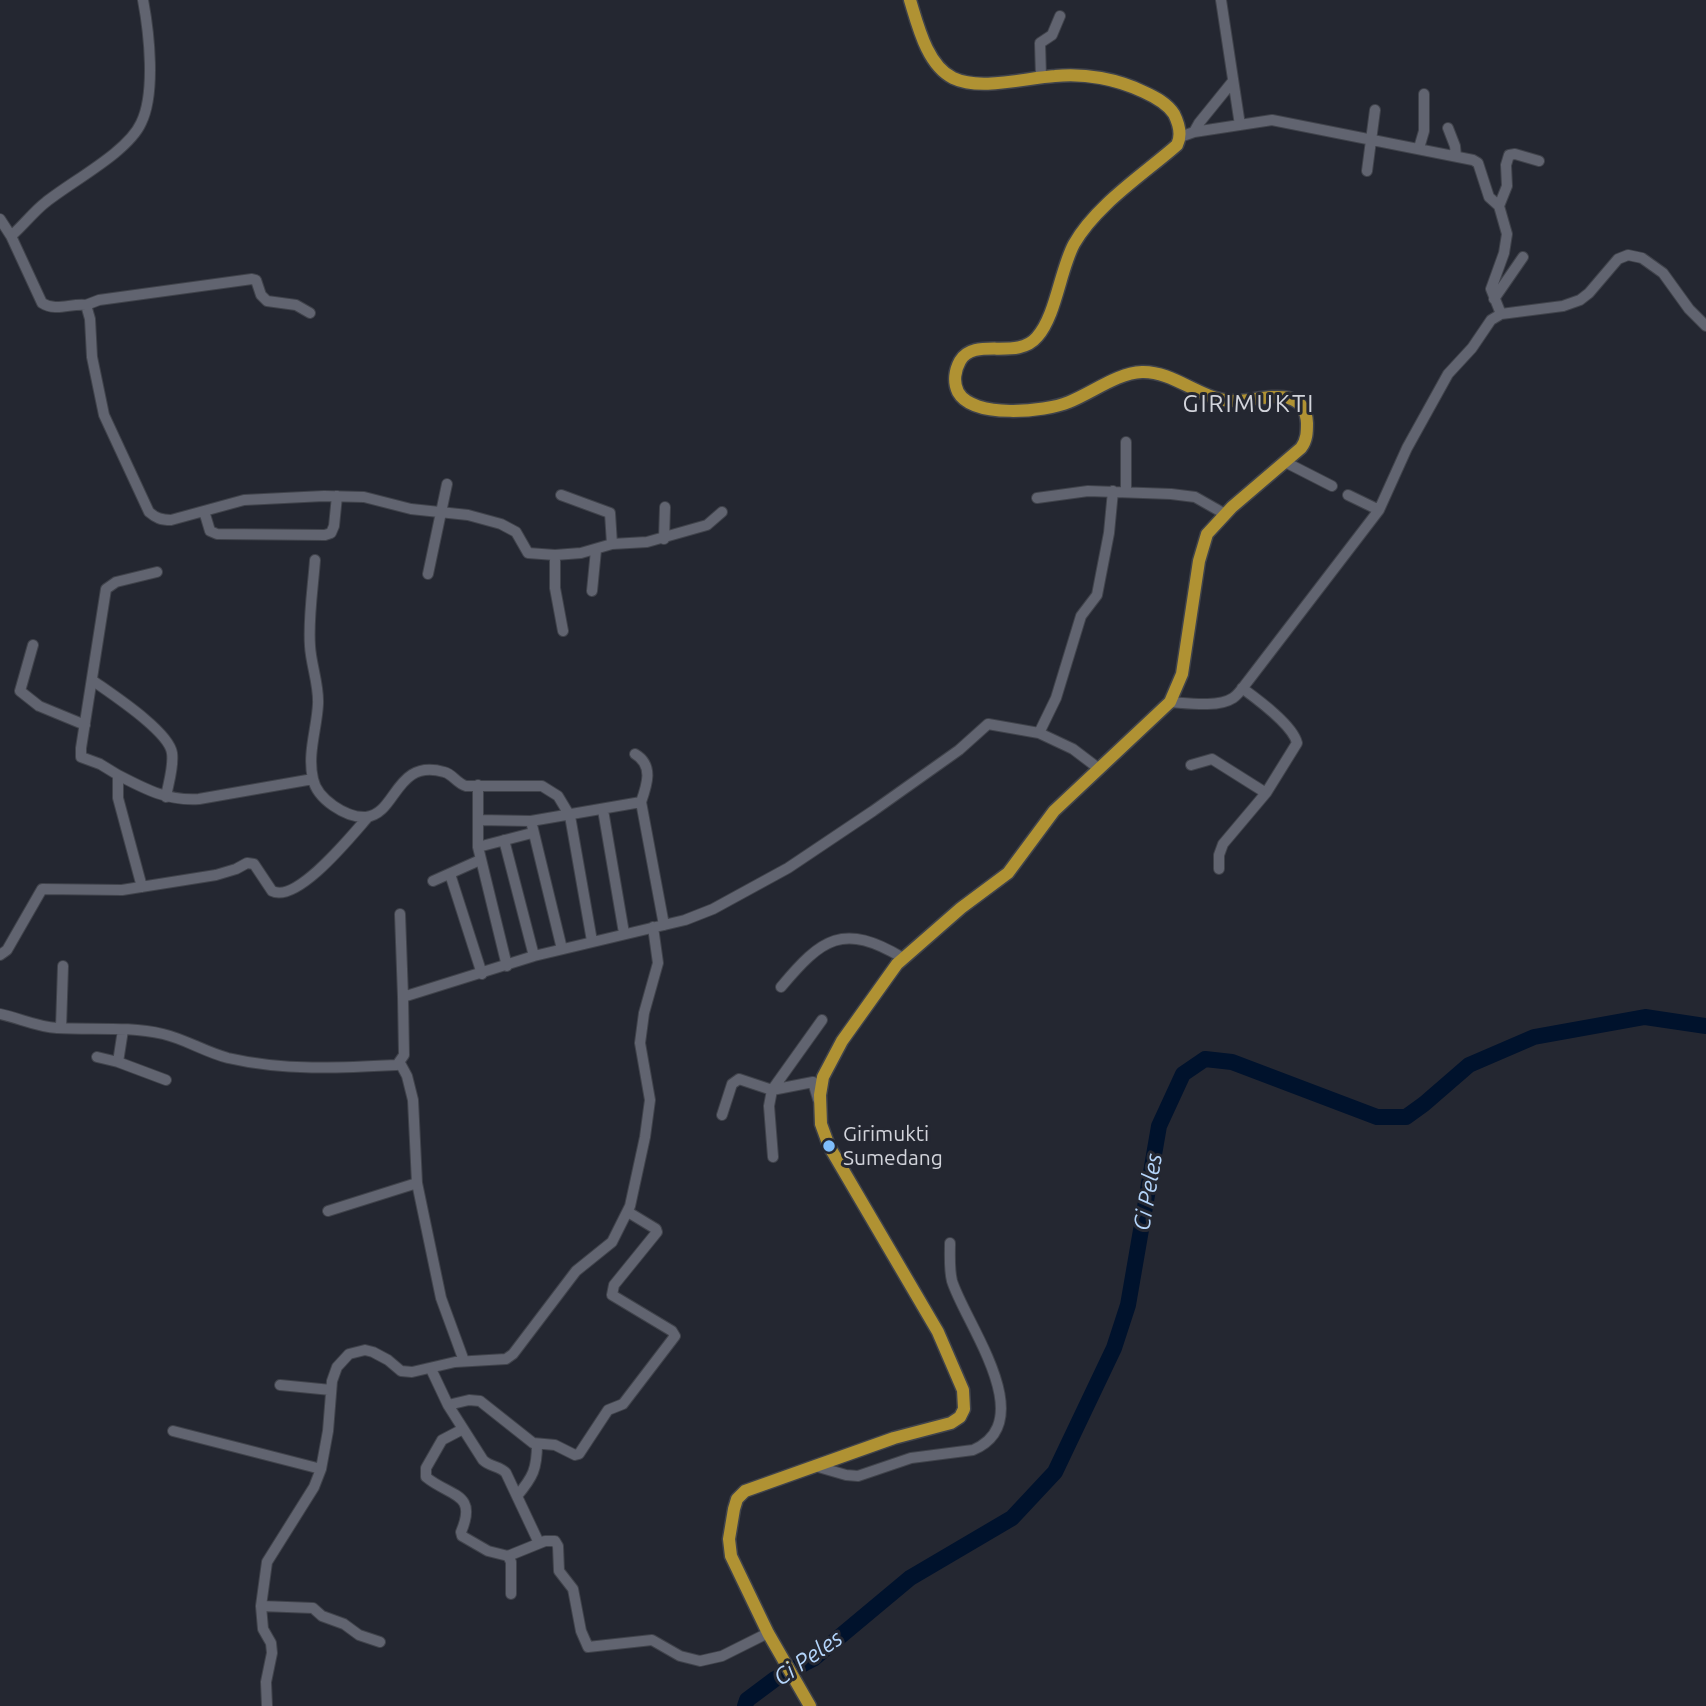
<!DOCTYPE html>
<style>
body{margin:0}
canvas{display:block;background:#242731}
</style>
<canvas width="1706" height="1706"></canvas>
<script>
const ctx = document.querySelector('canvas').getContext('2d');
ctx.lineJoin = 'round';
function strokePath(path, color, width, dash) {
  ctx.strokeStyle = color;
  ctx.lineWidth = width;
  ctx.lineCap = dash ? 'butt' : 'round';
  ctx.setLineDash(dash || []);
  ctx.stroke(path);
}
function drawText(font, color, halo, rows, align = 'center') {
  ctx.font = font + ' Ubuntu,sans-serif';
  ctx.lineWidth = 6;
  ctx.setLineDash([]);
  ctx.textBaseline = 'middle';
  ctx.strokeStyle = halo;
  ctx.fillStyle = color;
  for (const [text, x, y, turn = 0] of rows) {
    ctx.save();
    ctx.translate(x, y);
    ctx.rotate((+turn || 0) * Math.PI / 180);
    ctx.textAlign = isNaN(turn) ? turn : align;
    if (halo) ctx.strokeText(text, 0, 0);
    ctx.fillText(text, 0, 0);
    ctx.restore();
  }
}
strokePath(new Path2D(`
 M745 1706 747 1700 775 1679 813 1659 910 1578 1012 1518 1055 1472 1114 1348 1128 1305 1159 1126 1183 1074 1205 1059 1232 1062 1377 1117H1406L1424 1104 1469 1065 1534 1037 1645 1017 1706 1026`), '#00122c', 16);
const minor = new Path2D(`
 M143 0C149 32 156 93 141 123 128 152 72 181 46 202 33 212 23 226 11 236L42 303C56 312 71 303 86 305L90 319 92 357 104 415 149 512C156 518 161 520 171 520L244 500 324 496 364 497 411 509 468 515 501 524 516 532 528 553 555 555 581 553 612 544 647 542 707 525 722 512
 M1221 0 1240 125
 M1041 77 1040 43 1052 35 1060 16
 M1448 128 1455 146 1456 156
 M1194 132 1199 123 1233 81
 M1180 137 1194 132 1272 120 1473 160 1478 163 1489 197 1499 206 1507 234 1504 253 1491 289 1501 314
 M1419 148 1424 131V94
 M1367 171 1375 110
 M1499 206 1507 186 1506 165 1509 155 1515 154 1539 161
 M0 219 11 236
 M1494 299 1523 257
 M86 305 99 300 252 279 256 280 261 295 267 301 296 305 310 313
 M1285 462 1332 486
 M1126 492V442
 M561 495 610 513 612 544
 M1348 495 1379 510
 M1037 498 1088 491 1171 494 1195 497 1225 514
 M204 511 210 531 217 534 325 535 331 533 334 526 337 496
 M664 539 665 507
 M555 555V588L563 631
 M315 560C313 588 308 618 310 646 311 665 319 684 318 704 317 728 307 754 313 779 317 799 346 818 366 817 397 814 395 758 444 772 453 774 456 783 466 786H542L558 796 570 816 592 941
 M428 574 447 484
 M592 591 596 550
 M33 645 20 691 39 706 85 725
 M92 680C110 693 169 731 172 753 174 767 168 784 166 797
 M1170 702C1186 703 1218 708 1233 698 1239 694 1243 687 1248 681L1379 510 1407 448 1448 374 1472 348 1491 320 1501 314 1563 306 1580 300 1589 293 1618 259 1628 255 1642 258 1663 273 1689 309 1706 326
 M1039 733 1056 698 1081 616 1097 595 1109 533 1113 491
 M635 754C654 765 647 785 641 802L664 925
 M1191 765 1212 759 1266 793
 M118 775C145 789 167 801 199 799L313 779
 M478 785V847L507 966
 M603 810 624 933
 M478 820 531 821
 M504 840 534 956
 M478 847 532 833
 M1219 869V855L1223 844 1266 793 1297 743C1293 725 1257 699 1242 688
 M450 874 482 974
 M433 881 480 860
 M142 887 118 798V775L100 764 81 757V748L106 589 116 582 157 572
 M400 914 403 997
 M562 949 531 821 641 802
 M0 955 7 950 42 889 122 890 216 875 236 869 247 863 254 864 272 891C297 904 352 835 368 817
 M781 987C822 938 843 922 903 958
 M0 1014C19 1018 37 1027 57 1028 92 1030 128 1026 163 1034 185 1039 205 1052 228 1058 284 1071 340 1068 397 1065L404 1055 403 997 534 956 685 920 713 909 788 868 873 811 959 750 988 724 1039 733 1073 749 1098 768
 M61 1028 63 966
 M97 1057 118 1062 166 1080
 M118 1062 123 1030
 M400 1063 407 1076 413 1100 417 1183 441 1298 464 1361
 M722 1115 732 1084 739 1079 772 1090 813 1082 818 1099
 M773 1157 769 1106 772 1090 822 1020
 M328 1211 417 1183
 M431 1369 448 1405 483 1460C490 1467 500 1466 506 1473L539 1543
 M280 1385 331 1390
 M448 1405 469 1400 480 1401 533 1443 555 1445 575 1455 579 1454 608 1410 623 1404 675 1336 672 1331 612 1295 614 1285 657 1232 656 1229 628 1212
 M463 1429 442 1440 426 1468V1477C450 1497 478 1492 461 1532L462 1536 488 1551 508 1556 511 1562V1594
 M173 1431 321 1469
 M815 1466 846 1475 858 1476 911 1458 973 1450C1041 1421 965 1323 952 1281 949 1269 950 1255 950 1243
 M517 1496C533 1477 537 1469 537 1444
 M508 1556 545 1541H555L558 1546 559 1571 573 1589 581 1631 588 1647 652 1640 680 1656 700 1661 722 1656 768 1633
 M261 1606 313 1608 322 1616 344 1624 359 1635 380 1642
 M267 1706 266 1682 272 1653 271 1643 263 1629 261 1606 267 1562 314 1487 321 1469 328 1431 332 1381 337 1367 349 1354 365 1350 373 1352 388 1360 401 1371 412 1372 455 1362 506 1359 513 1354 576 1271 612 1242 630 1206 645 1137 650 1100 640 1043 644 1013 658 963 653 927`);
const major = new Path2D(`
 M810 1706 768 1633 731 1556 729 1539 734 1509 737 1499 745 1491 894 1438 951 1423 960 1417 964 1409 963 1390 938 1332 829 1146 821 1124 820 1095 823 1077 842 1041 897 964 961 908 1008 873 1054 811 1170 702 1182 674 1199 561 1207 534 1232 507 1301 448C1307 440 1307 432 1307 423 1305 384 1262 400 1238 401 1203 403 1176 371 1142 372 1117 373 1092 393 1069 402 1045 412 973 419 958 392 953 382 955 370 960 361 974 336 1017 361 1037 337 1056 316 1060 270 1074 244 1096 205 1144 174 1177 145 1182 135 1179 124 1174 114 1167 103 1155 97 1144 92 1117 79 1085 73 1055 76 1025 78 980 91 953 78 927 65 918 26 910 0`);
strokePath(minor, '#40434b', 12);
strokePath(major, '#40434b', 15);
strokePath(minor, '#616470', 10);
strokePath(major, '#b09233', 12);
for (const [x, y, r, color] of [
 [829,1146,7,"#7fbdfa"]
]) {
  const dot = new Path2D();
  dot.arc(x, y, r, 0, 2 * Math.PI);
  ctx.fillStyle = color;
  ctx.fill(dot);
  strokePath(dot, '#242731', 2.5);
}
drawText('21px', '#d2d4db', '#242731', [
 ["Girimukti",843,1134],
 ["Sumedang",843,1158]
], 'left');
drawText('italic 23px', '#b4d5fb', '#242731', [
 ["Ci Peles",1148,1192,-80],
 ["Ci Peles",808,1658,-35]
]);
ctx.letterSpacing = '2px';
drawText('24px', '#d2d4db', '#242731', [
 ["GIRIMUKTI",1249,404]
]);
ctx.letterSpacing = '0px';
</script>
